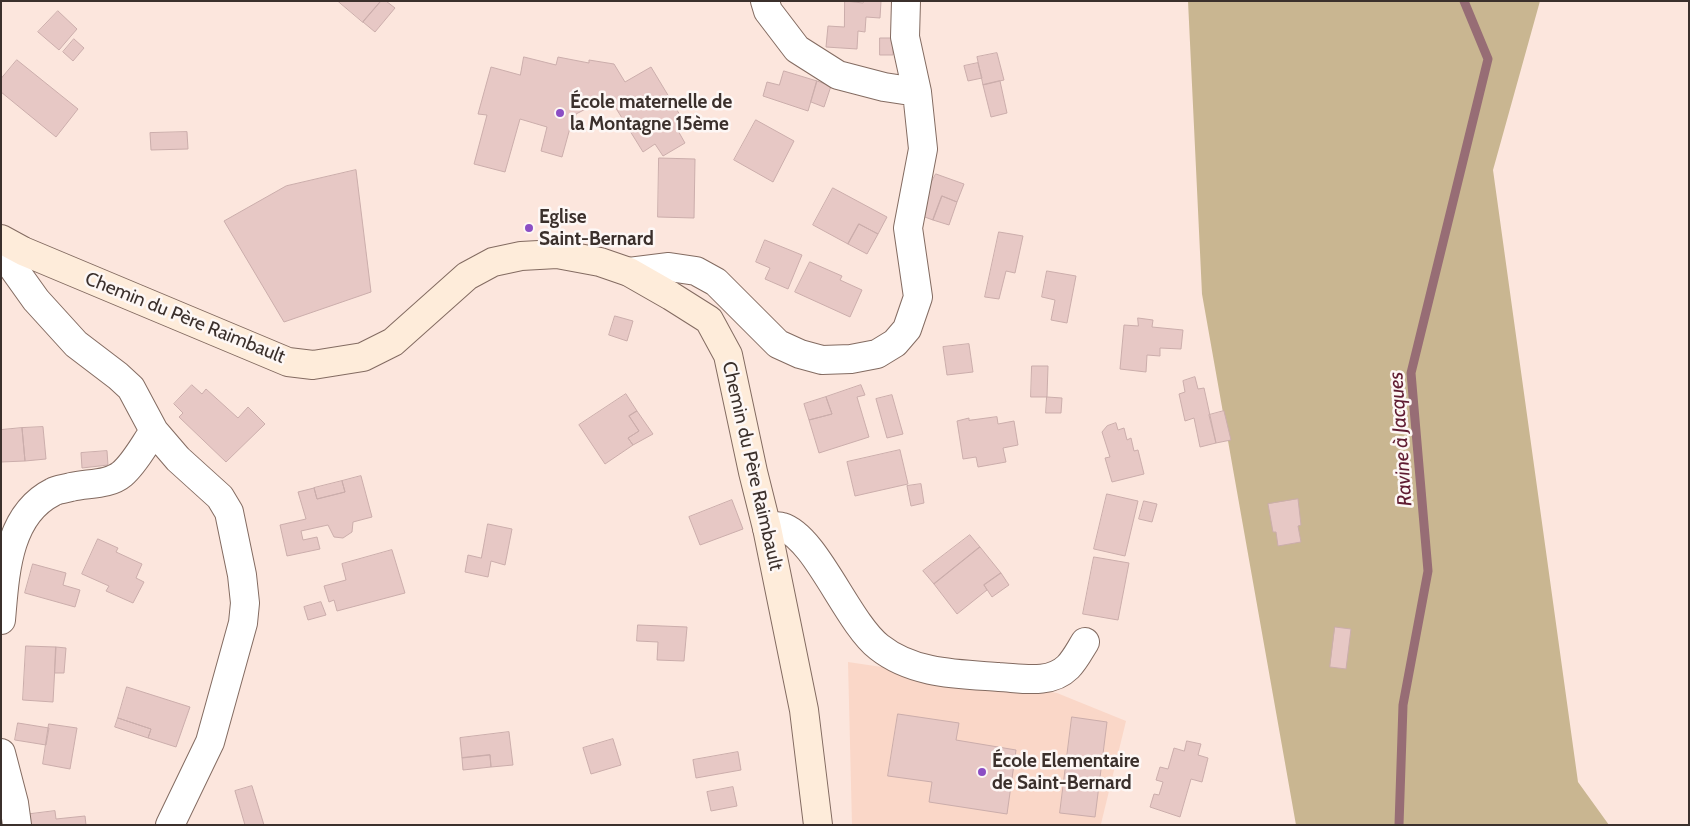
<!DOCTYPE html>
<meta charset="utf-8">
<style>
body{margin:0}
#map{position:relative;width:1690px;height:826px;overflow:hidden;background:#fce6dd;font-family:Cabin,sans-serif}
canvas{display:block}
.frame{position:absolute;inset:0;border:2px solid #3b302c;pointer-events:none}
</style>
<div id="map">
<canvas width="1690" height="826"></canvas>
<div class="frame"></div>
</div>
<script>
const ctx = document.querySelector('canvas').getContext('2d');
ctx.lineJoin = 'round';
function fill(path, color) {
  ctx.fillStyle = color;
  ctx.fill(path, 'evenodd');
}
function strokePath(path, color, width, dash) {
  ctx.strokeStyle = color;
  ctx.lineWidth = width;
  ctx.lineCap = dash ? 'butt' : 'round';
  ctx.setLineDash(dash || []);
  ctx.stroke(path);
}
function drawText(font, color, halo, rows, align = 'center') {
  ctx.font = font + ' Cabin,sans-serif';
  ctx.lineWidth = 5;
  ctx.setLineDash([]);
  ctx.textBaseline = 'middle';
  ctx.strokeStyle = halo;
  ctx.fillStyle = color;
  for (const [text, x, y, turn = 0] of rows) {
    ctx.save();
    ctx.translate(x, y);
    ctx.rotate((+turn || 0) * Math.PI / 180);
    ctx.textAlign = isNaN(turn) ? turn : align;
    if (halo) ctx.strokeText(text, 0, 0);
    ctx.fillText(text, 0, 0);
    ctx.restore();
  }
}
fill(new Path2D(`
 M848 662 1057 693 1126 721 1101 824 852 825Z`), '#fad7c8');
fill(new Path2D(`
 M1188 1H1540L1493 170 1578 782 1609 825H1296L1202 294Z`), '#c9b691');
strokePath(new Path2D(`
 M1399 825 1403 705 1428 571 1411 373 1488 59 1464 1`), '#976d75', 9);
const building = new Path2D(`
 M338 1H381L363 22Z
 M381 1H386L395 8 375 32 363 22Z
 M845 1 863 3 864 1H881L880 18 866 17 865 32 858 31 857 49 826 47 828 26 844 27Z
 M58 11 77 29 59 50 38 32Z
 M880 38H893V55H880Z
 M74 39 84 48 73 61 63 52Z
 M997 53 1004 80 983 85 977 57Z
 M524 57 556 65 558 57 589 63V60L614 64 625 82 651 67 686 125 677 129 685 143 663 156 655 144 643 152 609 97 576 114 573 129 570 128 562 157 541 151 547 127 520 119 505 172 474 164 487 115 478 114 491 67 520 75Z
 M17 60 78 109 56 137 1 92V79Z
 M978 63 982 78 968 81 964 66Z
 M784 71 817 81 808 111 763 96 767 82 779 85Z
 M817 81 831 86 824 107 811 102Z
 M1000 81 1007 113 991 117 983 85Z
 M756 120 794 141 773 182 734 160Z
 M187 132 188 149 151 150 150 133Z
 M659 158 695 159 694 218 658 217Z
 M356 170 371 292 284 322 224 221 286 186Z
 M936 174 964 184 957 202 942 196 933 220 922 216 927 190Z
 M833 188 887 217 878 234 859 224 848 244 813 225Z
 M942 196 957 202 949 225 933 220Z
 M859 224 878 234 867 254 848 244Z
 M999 232 1023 236 1015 273 1006 271 999 299 985 297Z
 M765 240 802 255 788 289 765 279 770 268 756 262Z
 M810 262 842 276 840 280 862 290 850 317 795 292Z
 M1047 271 1076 276 1067 323 1051 320 1055 300 1042 297Z
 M615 316 633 321 627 341 609 335Z
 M1138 318 1153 320 1152 327 1183 330 1181 349 1160 348V356L1147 355 1146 372 1120 369 1124 325 1138 326Z
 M969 344 973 372 947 375 943 347Z
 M1032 366H1048L1047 397H1031Z
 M1195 377 1198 389 1204 388 1216 443 1200 447 1194 418 1185 421 1179 394 1185 392 1183 381Z
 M192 385 202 394 206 389 238 418 248 407 265 424 226 462 179 417 183 413 174 404Z
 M861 385 865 395 857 397 869 437 819 453 809 420 832 414 826 397Z
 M626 394 637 411 629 416 639 431 628 438 633 445 605 464 579 425Z
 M892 395 903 434 887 438 876 399Z
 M826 397 832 414 809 420 804 404Z
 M1047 397 1062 398 1061 413H1046Z
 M637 411 653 434 633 445 628 438 639 431 629 416Z
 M1224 411 1231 440 1216 443 1209 415Z
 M997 417 998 424 1014 421 1018 445 1003 448 1006 462 978 467 976 457 963 459 957 421 969 418V420Z
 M1116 423 1118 430 1124 428 1127 440 1131 438 1134 451 1138 450 1144 474 1112 482 1105 458 1110 457 1102 432 1107 426Z
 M43 427 46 459 25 461 22 428Z
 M22 428 25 461 1 462V430Z
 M900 450 908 484 855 496 847 462Z
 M107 451 108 465 82 468 81 453Z
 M361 476 372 517 353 522 352 532 343 538 334 537 328 525 301 531 303 540 317 537 320 549 287 556 280 525 306 519 298 492 314 488 317 499 345 492 342 481Z
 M342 481 345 492 317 499 314 488Z
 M921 484 924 503 911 506 907 486Z
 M1107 494 1138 501 1125 556 1094 549Z
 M1298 499 1301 525 1298 526 1301 542 1278 546 1276 532H1273L1268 504Z
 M732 500 743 529 700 545 689 517Z
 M1144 501 1157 504 1152 522 1139 519Z
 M488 524 512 529 505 565 491 561 488 577 465 572 468 555 481 558Z
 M970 535 980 547 934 584 923 571Z
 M98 539 118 548 116 552 142 564 136 578 144 582 133 603 106 591 109 586 82 574Z
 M980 547 1001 573 984 585 987 590 957 614 934 584Z
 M392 550 405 593 337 611 334 600 329 602 324 586 346 580 342 564Z
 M1094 557 1129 563 1118 620 1083 614Z
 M33 564 66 573 63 585 80 590 75 607 25 593Z
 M1001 573 1009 585 992 597 984 585Z
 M321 602 326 615 308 620 304 607Z
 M638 625 687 627 684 661 657 660 658 642 637 641Z
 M1335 627 1351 629 1346 669 1330 667Z
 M26 646 56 647 53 702 23 700Z
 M56 647 66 648 64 673H55Z
 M127 687 190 707 176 747 148 738 151 729 118 718Z
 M898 714 959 723 956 740 1016 750 1007 814 929 802 932 782 888 776Z
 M1072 717 1107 722 1095 817 1060 813Z
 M118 718 151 729 148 738 115 727Z
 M18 723 49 728 46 745 15 740Z
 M49 724 77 728 70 769 43 764Z
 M509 732 513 765 491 767 490 755 462 758 460 738Z
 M613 739 621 765 591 774 583 748Z
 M1187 741 1201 744 1198 755 1208 758 1202 782 1191 779 1180 817 1150 807 1154 794 1159 795 1163 782 1156 780 1160 767 1168 769 1174 748 1184 751Z
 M738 752 741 770 696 778 693 760Z
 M490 755 491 767 463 770 462 758Z
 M252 786 264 825H245L235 791Z
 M733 787 737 806 711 811 707 792Z
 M55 811 56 819 85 816 86 825H24L23 815Z`);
fill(building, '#e7c8c5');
strokePath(building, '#cbadab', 1);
const street = new Path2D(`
 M765 1 768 11 797 49 838 75 884 87 917 92
 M1 251 36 300 76 344 118 376 131 388 154 431 178 459 220 497 229 512 242 575 245 603 243 623 210 742 170 825
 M629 272 669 267 696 271 716 282 778 344 800 354 822 360 851 359 877 354 895 343 907 329 918 297 908 228 923 149 917 92 905 37 906 1
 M767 528C771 527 777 525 782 527 816 537 847 622 879 647 913 674 957 674 999 677 1021 678 1050 685 1068 667 1075 660 1080 650 1085 642
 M1 620C5 575 7 515 53 492 58 489 65 489 71 487 88 483 109 485 122 474 135 463 144 445 154 431
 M1 753 14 803 17 825`);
const secondary = new Path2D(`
 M1 239 23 251 288 362 313 365 363 357 393 342 467 276 493 262 521 256 557 254 600 262 629 272 671 296 709 320 728 355 753 472 767 528 804 710 818 825`);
strokePath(street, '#836b61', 30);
strokePath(secondary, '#836b61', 30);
strokePath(street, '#fff', 28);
strokePath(secondary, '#feecda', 28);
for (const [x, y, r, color] of [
 [560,113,5,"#8b4ec4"],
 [529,228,5,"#8b4ec4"],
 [982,772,5,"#8b4ec4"]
]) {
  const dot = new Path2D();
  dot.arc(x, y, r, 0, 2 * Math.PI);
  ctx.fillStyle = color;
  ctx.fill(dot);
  strokePath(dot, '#fdf7f5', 2);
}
drawText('bold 19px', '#3b302c', '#fdf7f5', [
 ["École maternelle de",570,102],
 ["la Montagne 15ème",570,124],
 ["Eglise",539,217],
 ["Saint-Bernard",539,239],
 ["École Elementaire",992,761],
 ["de Saint-Bernard",992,783]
], 'left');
drawText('19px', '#3b302c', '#fdf7f5', [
 ["Chemin du Père Raimbault",185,318,22],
 ["Chemin du Père Raimbault",752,466,77]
]);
drawText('italic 20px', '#601c32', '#fdf7f5', [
 ["Ravine à Jacques",1401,439,-94]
]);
</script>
